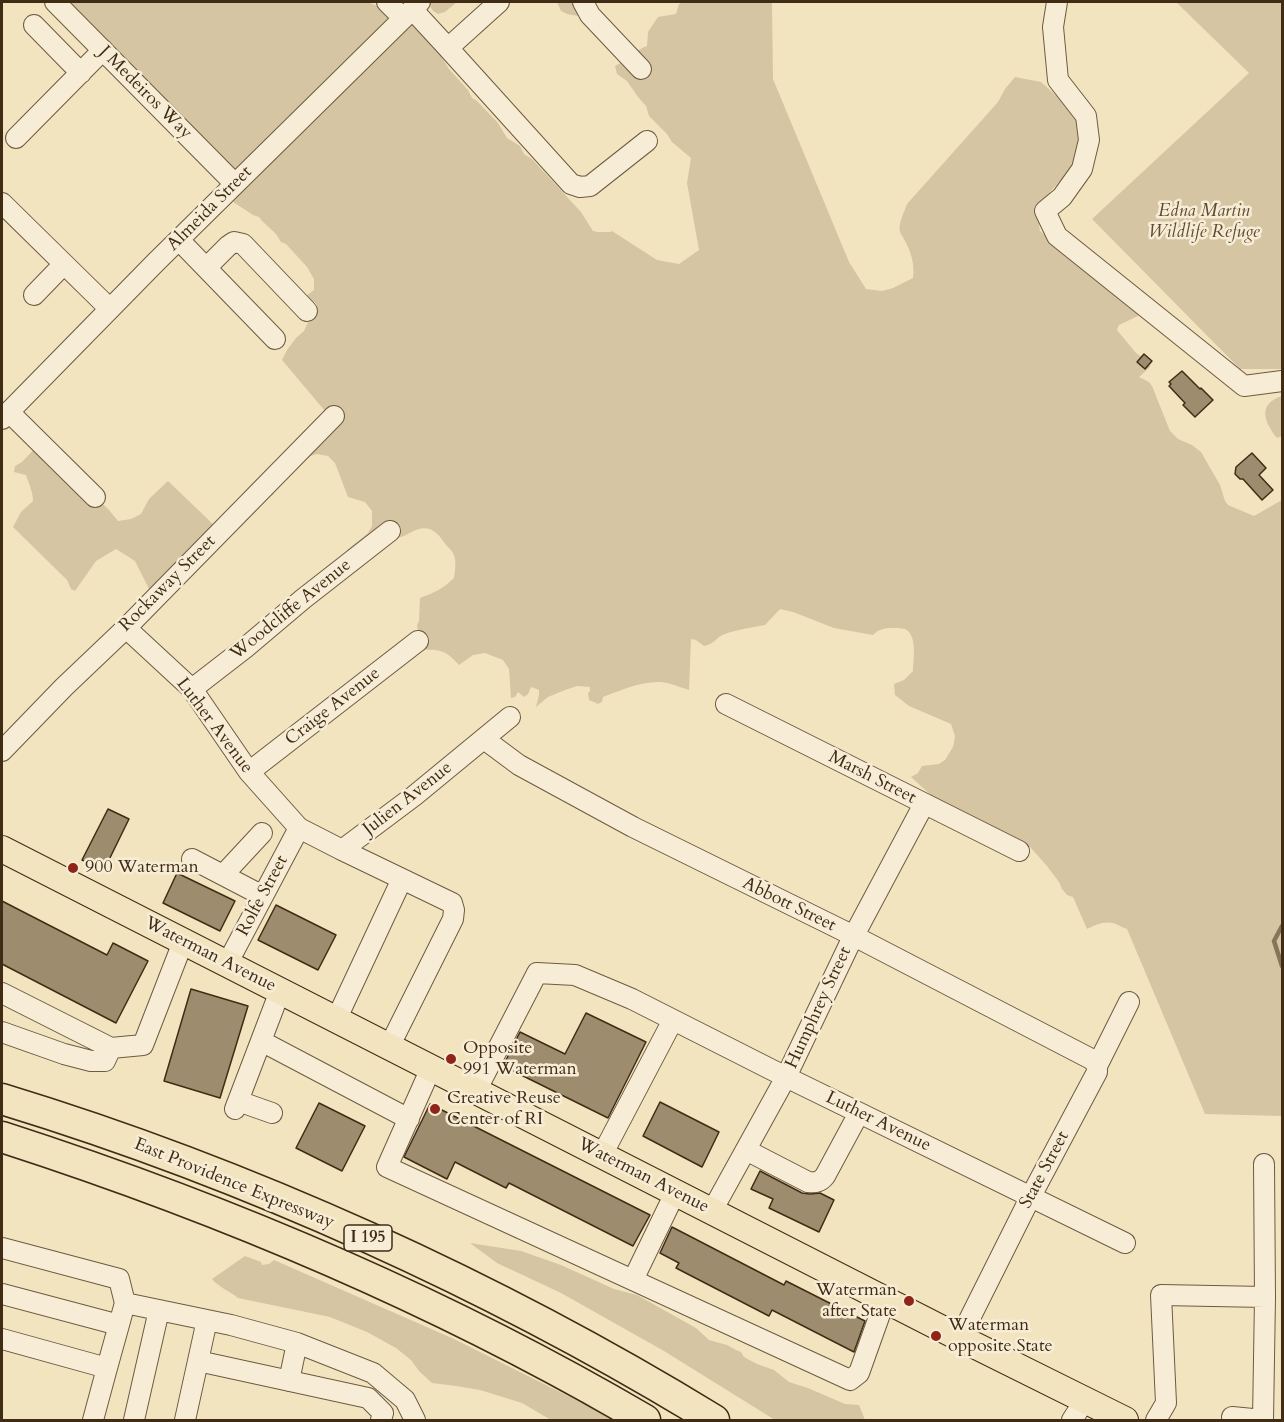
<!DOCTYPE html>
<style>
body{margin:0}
#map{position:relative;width:1284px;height:1422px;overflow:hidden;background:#f3e4c0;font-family:Cardo,serif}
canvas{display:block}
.frame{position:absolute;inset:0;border:3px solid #402c15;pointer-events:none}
</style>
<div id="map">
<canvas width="1284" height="1422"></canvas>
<div class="frame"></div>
</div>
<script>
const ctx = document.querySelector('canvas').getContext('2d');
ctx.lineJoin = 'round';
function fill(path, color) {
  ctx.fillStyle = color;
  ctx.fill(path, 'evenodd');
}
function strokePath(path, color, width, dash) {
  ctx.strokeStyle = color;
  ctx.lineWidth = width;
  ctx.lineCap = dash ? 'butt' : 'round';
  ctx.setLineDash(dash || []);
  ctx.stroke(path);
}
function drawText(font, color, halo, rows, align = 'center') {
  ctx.font = font + ' Cardo,serif';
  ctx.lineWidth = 5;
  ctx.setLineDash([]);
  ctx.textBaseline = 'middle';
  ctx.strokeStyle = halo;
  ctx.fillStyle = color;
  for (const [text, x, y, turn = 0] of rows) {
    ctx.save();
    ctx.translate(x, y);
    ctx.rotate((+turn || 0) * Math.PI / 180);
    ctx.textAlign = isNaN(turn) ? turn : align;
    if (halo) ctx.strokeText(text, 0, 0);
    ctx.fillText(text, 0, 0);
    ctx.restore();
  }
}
fill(new Path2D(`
 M56 2H370L372 4 379 6 411 21 436 48 449 69 468 90 472 98 477 101 498 123 507 138 520 146 524 154 532 159 581 212 593 231 598 232H610L612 231 657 260 679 264 699 250 687 183 691 158 672 142 667 134 649 116 646 106 638 97 627 81 617 74 615 66C627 60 635 50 647 46L648 32 658 17 676 14 679 4 683 2H772L773 79 849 262 866 289 882 291 893 288 913 278C915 265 911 252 905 241 904 239 901 234 900 232 898 223 904 213 907 204L998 102 1005 89 1015 77 1041 82 1082 119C1081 129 1080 154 1075 162 1061 186 1033 197 1040 231L1141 312 1138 316 1119 325 1117 330 1136 353 1149 362 1150 367 1139 377 1149 382 1152 386 1170 431 1178 439 1192 445 1201 452 1220 485 1225 501 1228 505 1254 516 1282 500V1116L1205 1114 1127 929C1122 928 1118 924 1113 923 1103 921 1095 925 1087 929L1073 897 1067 895 1062 889 1059 882 1047 866 1030 847 1010 835 1003 842 933 797 911 777 918 773 922 766 939 764 945 760 953 747 955 736 951 724 909 706 895 695 894 684 904 680 913 671C913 660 918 635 905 629 902 628 894 628 891 628 883 628 878 630 873 635L834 628 793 612 780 609 765 625C754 627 735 630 725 634 716 637 715 644 704 646L696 640 691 639 689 690C680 687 670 683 661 682 641 681 621 690 603 697L602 702 598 704 589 700 588 693 590 691V687L577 686 565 690 548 697 536 707 539 695V690L531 687 528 694 524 697 518 692 515 697 511 698 509 669 503 660 485 653 473 655 459 665C446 651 441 649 421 650L417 625 419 621 420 598C434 593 444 588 454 578 455 570 457 561 453 553 451 549 446 546 444 542 432 525 423 525 406 535L348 558 347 550 368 533 372 526V511L365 502 348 497 335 463 328 456 317 454 307 457 277 487 273 495 267 498 253 511 247 520 240 521 330 417 282 360 287 350 296 338 304 331 309 320 316 316C319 299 315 305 306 296L314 290V279L307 267 286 244 281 242 276 234 262 221 259 217 253 215 230 200 232 186Z
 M430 2H457L445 12 438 14C432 11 430 8 430 2Z
 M557 2H572L577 10 578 16 567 14 561 11Z
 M1176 2H1282V369H1240L1092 219 1249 73Z
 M1282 396V436L1277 438C1264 422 1257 404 1282 396Z
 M40 443 109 510 118 521 131 519 141 514 149 499 168 481 218 529 150 591 135 561 116 549 96 561 75 591 71 589 67 580 13 527 21 512 33 501C33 492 29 484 26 475L14 472 15 466 22 462Z
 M470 1243 521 1251 561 1265 614 1289 637 1295 696 1328 709 1340 727 1345 736 1350 741 1352 744 1357 757 1364 774 1370 789 1382 808 1388 845 1404 859 1405 865 1420H775L664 1351 561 1293 497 1263Z
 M245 1256 261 1262 262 1265 269 1264 274 1260 454 1339 616 1420H551L522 1403 480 1390 456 1386 432 1383 419 1371 411 1360 396 1348 367 1332 330 1317 238 1298C231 1292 217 1286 212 1279Z`), '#d5c5a3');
strokePath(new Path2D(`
 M1282 926 1274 941 1282 966`), '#877559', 4.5);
const building = new Path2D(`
 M1144 354 1152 361 1145 369 1137 362Z
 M1182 371 1200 389 1201 388 1213 400 1195 417 1183 405 1185 403 1169 386 1171 384 1169 382Z
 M1252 453 1266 468 1259 475 1273 490 1262 500 1243 479H1240L1235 474 1236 467Z
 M108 809 129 819 104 870 82 860Z
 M177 873 235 901 220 931 163 903Z
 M2 901 107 955 113 943 148 961 116 1023 2 964Z
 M276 905 336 935 318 970 258 940Z
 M191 989 248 1006 220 1098 164 1081Z
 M586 1013 646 1042 608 1118 503 1066 520 1032 565 1054Z
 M660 1102 719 1132 702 1167 643 1136Z
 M319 1103 365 1126 342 1171 296 1148Z
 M430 1104 650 1215 633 1246 509 1183 506 1188 455 1162 447 1179 404 1157Z
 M760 1171 802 1193 810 1194 820 1193 834 1200 819 1232 769 1208 773 1199 751 1189Z
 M672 1227 784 1285 786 1281 865 1321 854 1352 772 1310 769 1316 676 1268 679 1263 660 1253Z`);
fill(building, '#9d8c6e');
strokePath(building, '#402c15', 1.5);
const minor = new Path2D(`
 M55 2 235 184
 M387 2 403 18
 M583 2 590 15 641 69
 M1057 2 1053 27 1058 80 1086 116 1089 140 1082 169 1062 197 1045 211 1057 236 1244 386 1282 381
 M412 9 448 48 499 2
 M34 25 81 73
 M448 48 571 184 580 187 590 186 647 141
 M16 138 103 50
 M2 203 110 309
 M179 240 275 339
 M206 268 228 246 234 242 243 244 307 311
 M34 295 64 264
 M9 412 95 497
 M2 419 156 262 420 2
 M126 628 192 689 249 772 299 828 342 850 414 796 510 717
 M192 689 245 648 303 599 390 531
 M726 704 1019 851
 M484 739 519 765 633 827 854 936 1093 1060 1097 1066
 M2 751 64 687 126 628 334 416
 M249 772 418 641
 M342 850 452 903 454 910 453 919 389 1047
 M192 859 263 896
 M223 875 262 833
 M227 964 299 828
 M2 993 111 1048 143 1045 183 942
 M336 1020 402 879
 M2 1032 64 1054 91 1061H105L111 1048
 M261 1041 409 1119
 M431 1068 387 1167 850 1380 859 1373 885 1300
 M476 1091 537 973 575 975 632 999 786 1077 1125 1243
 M238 1101 272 1113
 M235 1109 280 991
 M746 1150 808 1182C816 1183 820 1182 825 1176L859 1113
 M602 1155 673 1020
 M712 1211 786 1077 851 941 924 804
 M2 1248 119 1279 125 1303 231 1325 297 1343 373 1373 405 1400 415 1420
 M633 1280 675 1193
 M2 1294 119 1325
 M207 1320 198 1361 368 1398 383 1413 381 1420
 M960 1338 1031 1196 1097 1072V1066L1129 1002
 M2 1339 107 1368 125 1303
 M289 1381 297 1343
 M1232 1417 1263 1420
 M93 1420 107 1368
 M134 1420 159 1310
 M185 1420 198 1361
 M1072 1420 1085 1400
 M1156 1420 1166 1403 1161 1295 1265 1297
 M1263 1420 1265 1297 1264 1164`);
const major = new Path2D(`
 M2 849 960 1338 1125 1420`);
const highway = new Path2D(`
 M2 1099C248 1174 495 1286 714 1420
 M2 1137C225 1209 442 1301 645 1420`);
strokePath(minor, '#6d5a40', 22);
strokePath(major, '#402c15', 28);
strokePath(highway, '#402c15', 33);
strokePath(minor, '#f7edd6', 20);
strokePath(major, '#f3e4c0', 26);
strokePath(highway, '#f3e4c0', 30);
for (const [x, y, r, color] of [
 [73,868,6,"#8f2418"],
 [451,1059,6,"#8f2418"],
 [435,1109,6,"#8f2418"],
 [909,1301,6,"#8f2418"],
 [936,1336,6,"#8f2418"]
]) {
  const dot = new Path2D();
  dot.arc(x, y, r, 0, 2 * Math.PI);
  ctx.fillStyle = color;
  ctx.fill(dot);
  strokePath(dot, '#f7edd6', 2);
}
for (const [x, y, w] of [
 [368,1238,48]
]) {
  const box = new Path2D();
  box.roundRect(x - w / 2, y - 13, w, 26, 4.5);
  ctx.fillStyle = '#f7edd6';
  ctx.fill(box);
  strokePath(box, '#402c15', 1.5);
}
drawText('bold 16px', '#402c15', null, [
 ["I 195",368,1238]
]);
drawText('18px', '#402c15', '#f7edd6', [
 ["J Medeiros Way",145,93,45],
 ["Almeida Street",210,209,-45],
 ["Rockaway Street",168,584,-45],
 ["Woodcliffe Avenue",291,610,-39],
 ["Craige Avenue",333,707,-38],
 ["Luther Avenue",214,726,53],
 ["Marsh Street",872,778,27],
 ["Julien Avenue",408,799,-38],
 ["Rolfe Street",263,896,-62],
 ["Abbott Street",789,905,26],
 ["Waterman Avenue",210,955,27],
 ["Humphrey Street",819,1008,-65],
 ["Luther Avenue",878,1122,26],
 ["State Street",1045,1170,-62],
 ["Waterman Avenue",643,1176,27],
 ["East Providence Expressway",234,1184,22]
]);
drawText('italic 18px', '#5e4b31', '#f7edd6', [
 ["Edna Martin",1204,212],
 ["Wildlife Refuge",1204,233]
]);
drawText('18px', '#402c15', '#f7edd6', [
 ["900 Waterman",85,868],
 ["Opposite",463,1049],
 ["991 Waterman",463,1070],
 ["Creative Reuse",447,1099],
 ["Center of RI",447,1120],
 ["Waterman",897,1291,"right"],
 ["after State",897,1312,"right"],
 ["Waterman",948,1326],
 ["opposite State",948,1347]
], 'left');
</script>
